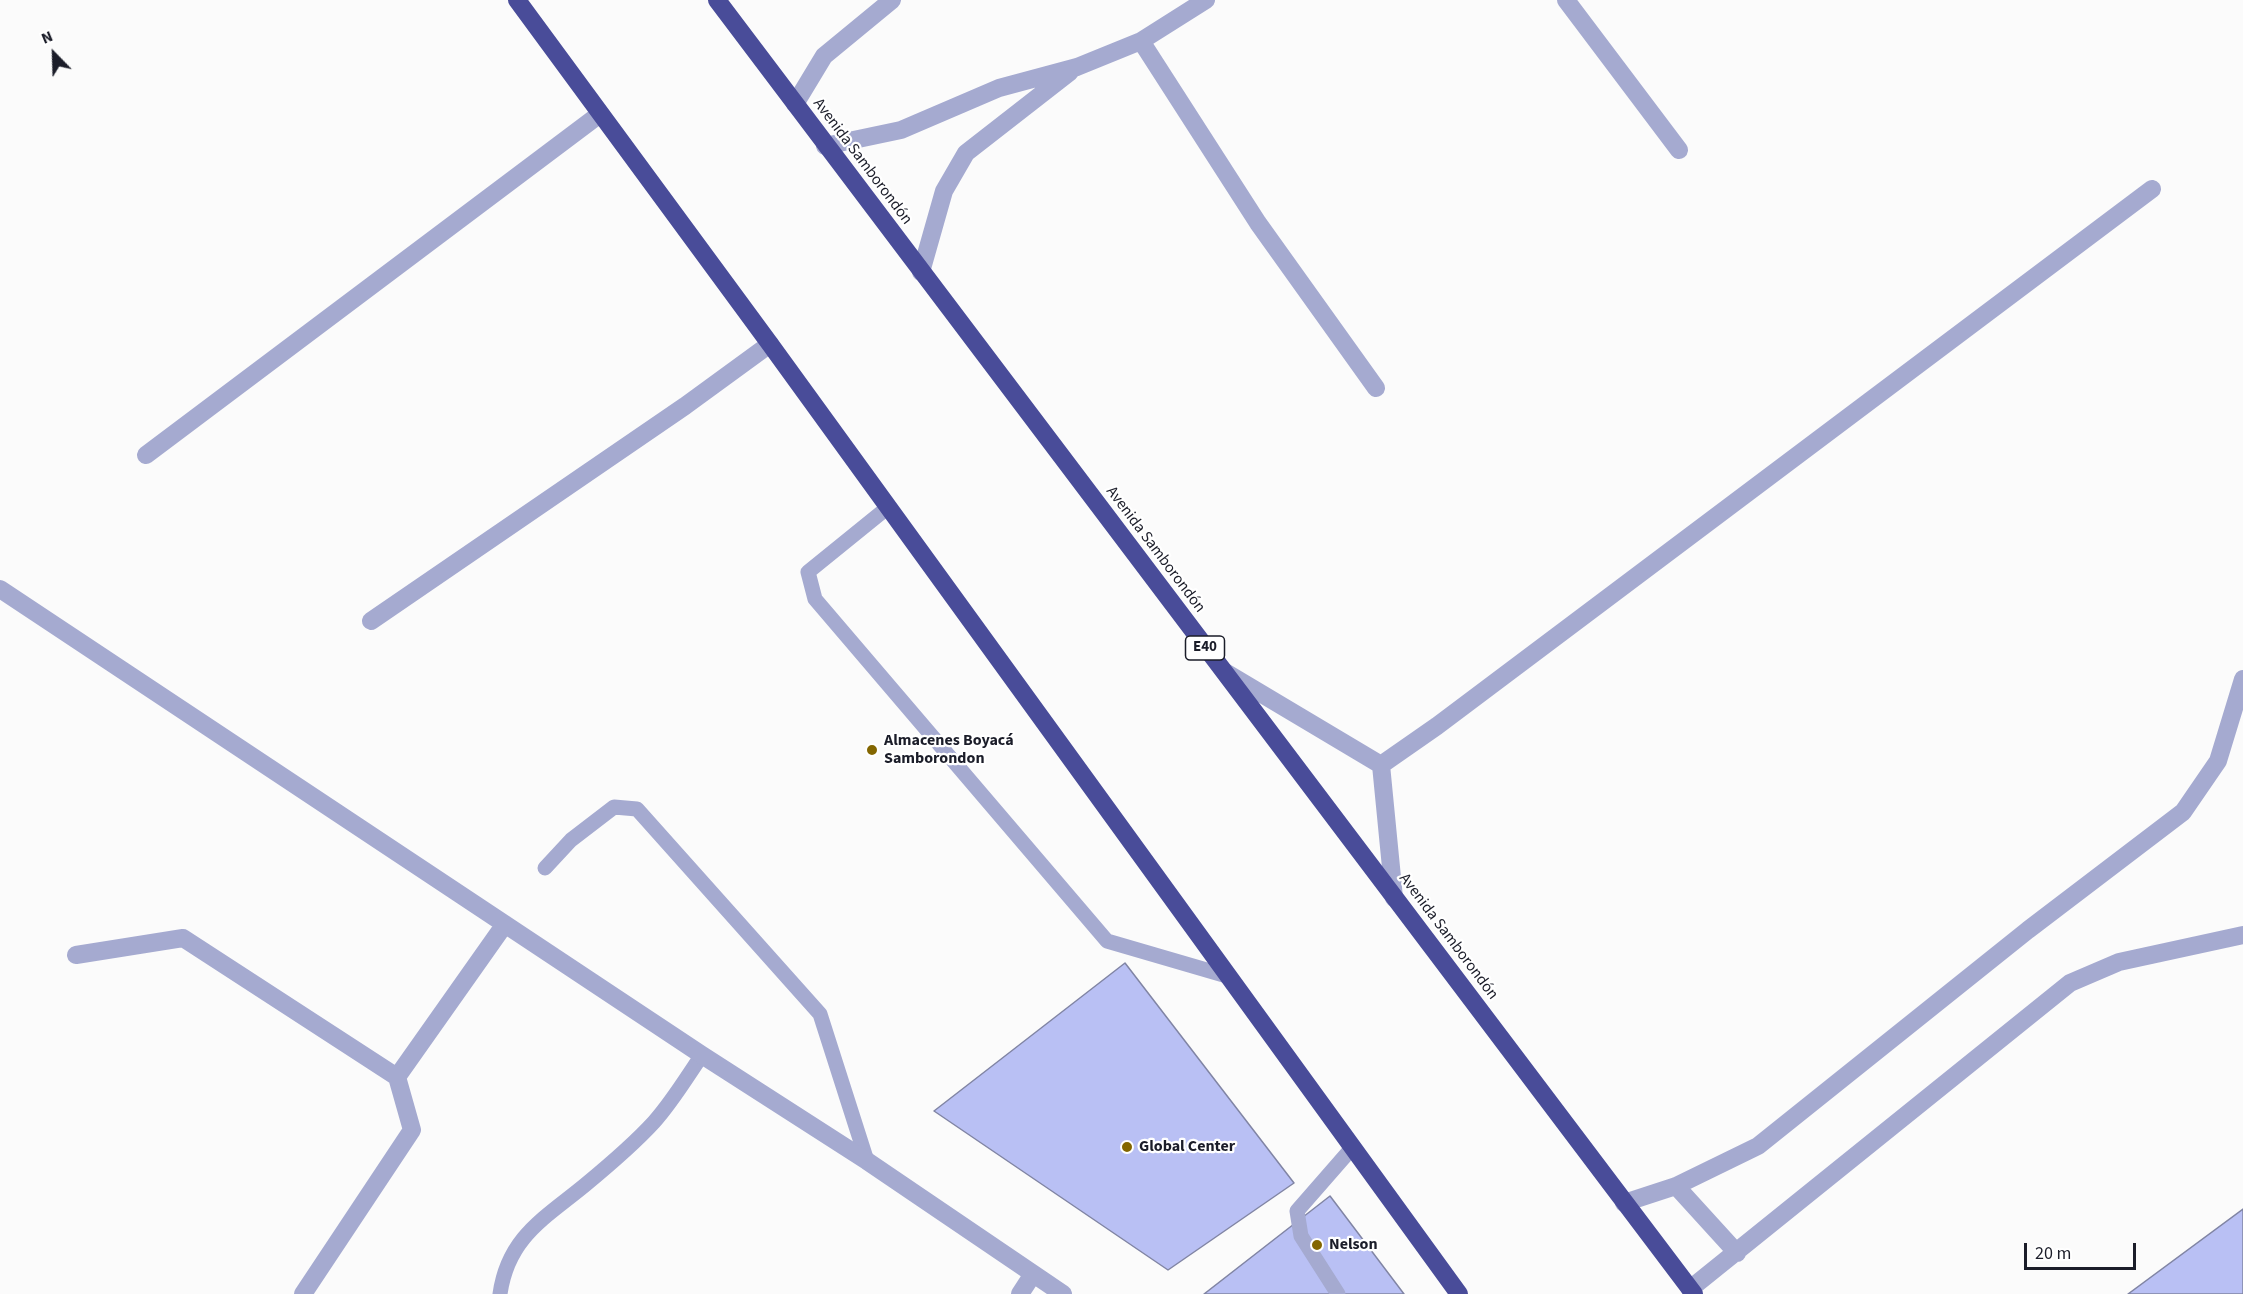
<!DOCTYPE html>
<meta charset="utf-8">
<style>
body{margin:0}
#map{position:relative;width:2243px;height:1294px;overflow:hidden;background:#fbfbfb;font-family:"Source Sans 3",sans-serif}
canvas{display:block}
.north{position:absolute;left:24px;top:24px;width:60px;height:60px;-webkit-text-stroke:4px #fff;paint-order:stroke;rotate:337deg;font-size:16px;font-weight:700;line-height:24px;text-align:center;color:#1b1d29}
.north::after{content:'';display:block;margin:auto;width:21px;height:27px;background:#1b1d29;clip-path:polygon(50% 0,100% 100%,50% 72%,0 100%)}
.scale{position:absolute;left:2024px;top:1243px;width:112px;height:27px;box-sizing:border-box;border:3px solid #1b1d29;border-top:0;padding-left:8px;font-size:18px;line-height:21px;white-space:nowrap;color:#1b1d29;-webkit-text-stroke:4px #fff;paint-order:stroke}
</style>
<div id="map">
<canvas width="2243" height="1294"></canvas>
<div class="north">N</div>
<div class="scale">20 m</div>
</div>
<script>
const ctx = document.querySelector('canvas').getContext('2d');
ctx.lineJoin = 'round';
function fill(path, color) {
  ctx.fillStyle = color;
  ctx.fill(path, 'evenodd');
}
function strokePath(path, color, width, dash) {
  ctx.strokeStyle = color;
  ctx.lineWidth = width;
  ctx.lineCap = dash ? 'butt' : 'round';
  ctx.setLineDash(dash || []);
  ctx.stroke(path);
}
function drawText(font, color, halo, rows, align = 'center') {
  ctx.font = font + ' "Source Sans 3",sans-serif';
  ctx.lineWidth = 4.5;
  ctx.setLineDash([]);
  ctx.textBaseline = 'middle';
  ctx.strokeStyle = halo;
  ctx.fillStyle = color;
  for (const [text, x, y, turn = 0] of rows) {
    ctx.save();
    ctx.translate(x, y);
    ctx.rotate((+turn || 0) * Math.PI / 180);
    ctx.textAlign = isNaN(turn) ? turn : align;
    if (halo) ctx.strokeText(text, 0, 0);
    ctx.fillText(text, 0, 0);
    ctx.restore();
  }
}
const building = new Path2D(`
 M1125 963 1294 1183 1168 1270 934 1111Z
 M1330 1196 1404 1294H1204Z
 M2243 1209V1294H2128Z`);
fill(building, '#b9c0f4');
strokePath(building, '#8185a4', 1.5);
strokePath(new Path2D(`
 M887 508 808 572 815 599 1107 941 1227 976
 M545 868 571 840 614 807 637 809 820 1014 867 1161
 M500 1294C508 1237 545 1218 585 1185 608 1166 633 1145 654 1122 672 1102 687 1077 702 1055
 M1338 1294 1301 1236 1297 1211 1352 1148`), '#a5aad0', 15);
strokePath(new Path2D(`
 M1566 0 1679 150
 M1141 41 1206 0
 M795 104 824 56 892 0
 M825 146 901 130 999 88 1077 67 1141 41 1258 223 1376 388
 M921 272 944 191 966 153 1070 72
 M146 455 600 114
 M0 589 702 1055 867 1161 1063 1294
 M371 621 685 406 770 344
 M1225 672 1381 765
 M1381 765 1437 726 2152 189
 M1381 765 1394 898
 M76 955 183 938 397 1077 505 924
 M1676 1186 1737 1253
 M1624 1203 1676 1186 1758 1146 2028 930 2183 812 2218 761 2243 679
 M1690 1289 2070 983 2119 962 2243 935
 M303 1294 412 1130 397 1077
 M1020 1294 1033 1274`), '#a5aad0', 18);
strokePath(new Path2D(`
 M517 0 770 344 1459 1294
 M717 0 1694 1294`), '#494c99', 18);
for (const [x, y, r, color] of [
 [872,750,6,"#836600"],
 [1127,1147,6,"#836600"],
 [1317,1245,6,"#836600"]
]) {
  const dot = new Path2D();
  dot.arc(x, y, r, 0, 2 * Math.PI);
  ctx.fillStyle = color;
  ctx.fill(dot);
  strokePath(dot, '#fff', 2);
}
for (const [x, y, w] of [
 [1205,648,39]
]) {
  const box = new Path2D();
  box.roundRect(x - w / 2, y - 12, w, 24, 4.5);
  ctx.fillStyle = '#fff';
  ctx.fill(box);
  strokePath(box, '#1b1d29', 1.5);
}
drawText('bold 15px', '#1b1d29', null, [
 ["E40",1205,648]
]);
drawText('16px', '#1b1d29', '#fff', [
 ["Avenida Samborondón",862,162,53],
 ["Avenida Samborondón",1155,550,53],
 ["Avenida Samborondón",1448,937,53]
]);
drawText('bold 16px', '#1b1d29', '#fff', [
 ["Almacenes Boyacá",884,741],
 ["Samborondon",884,759],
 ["Global Center",1139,1147],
 ["Nelson",1329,1245]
], 'left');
</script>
